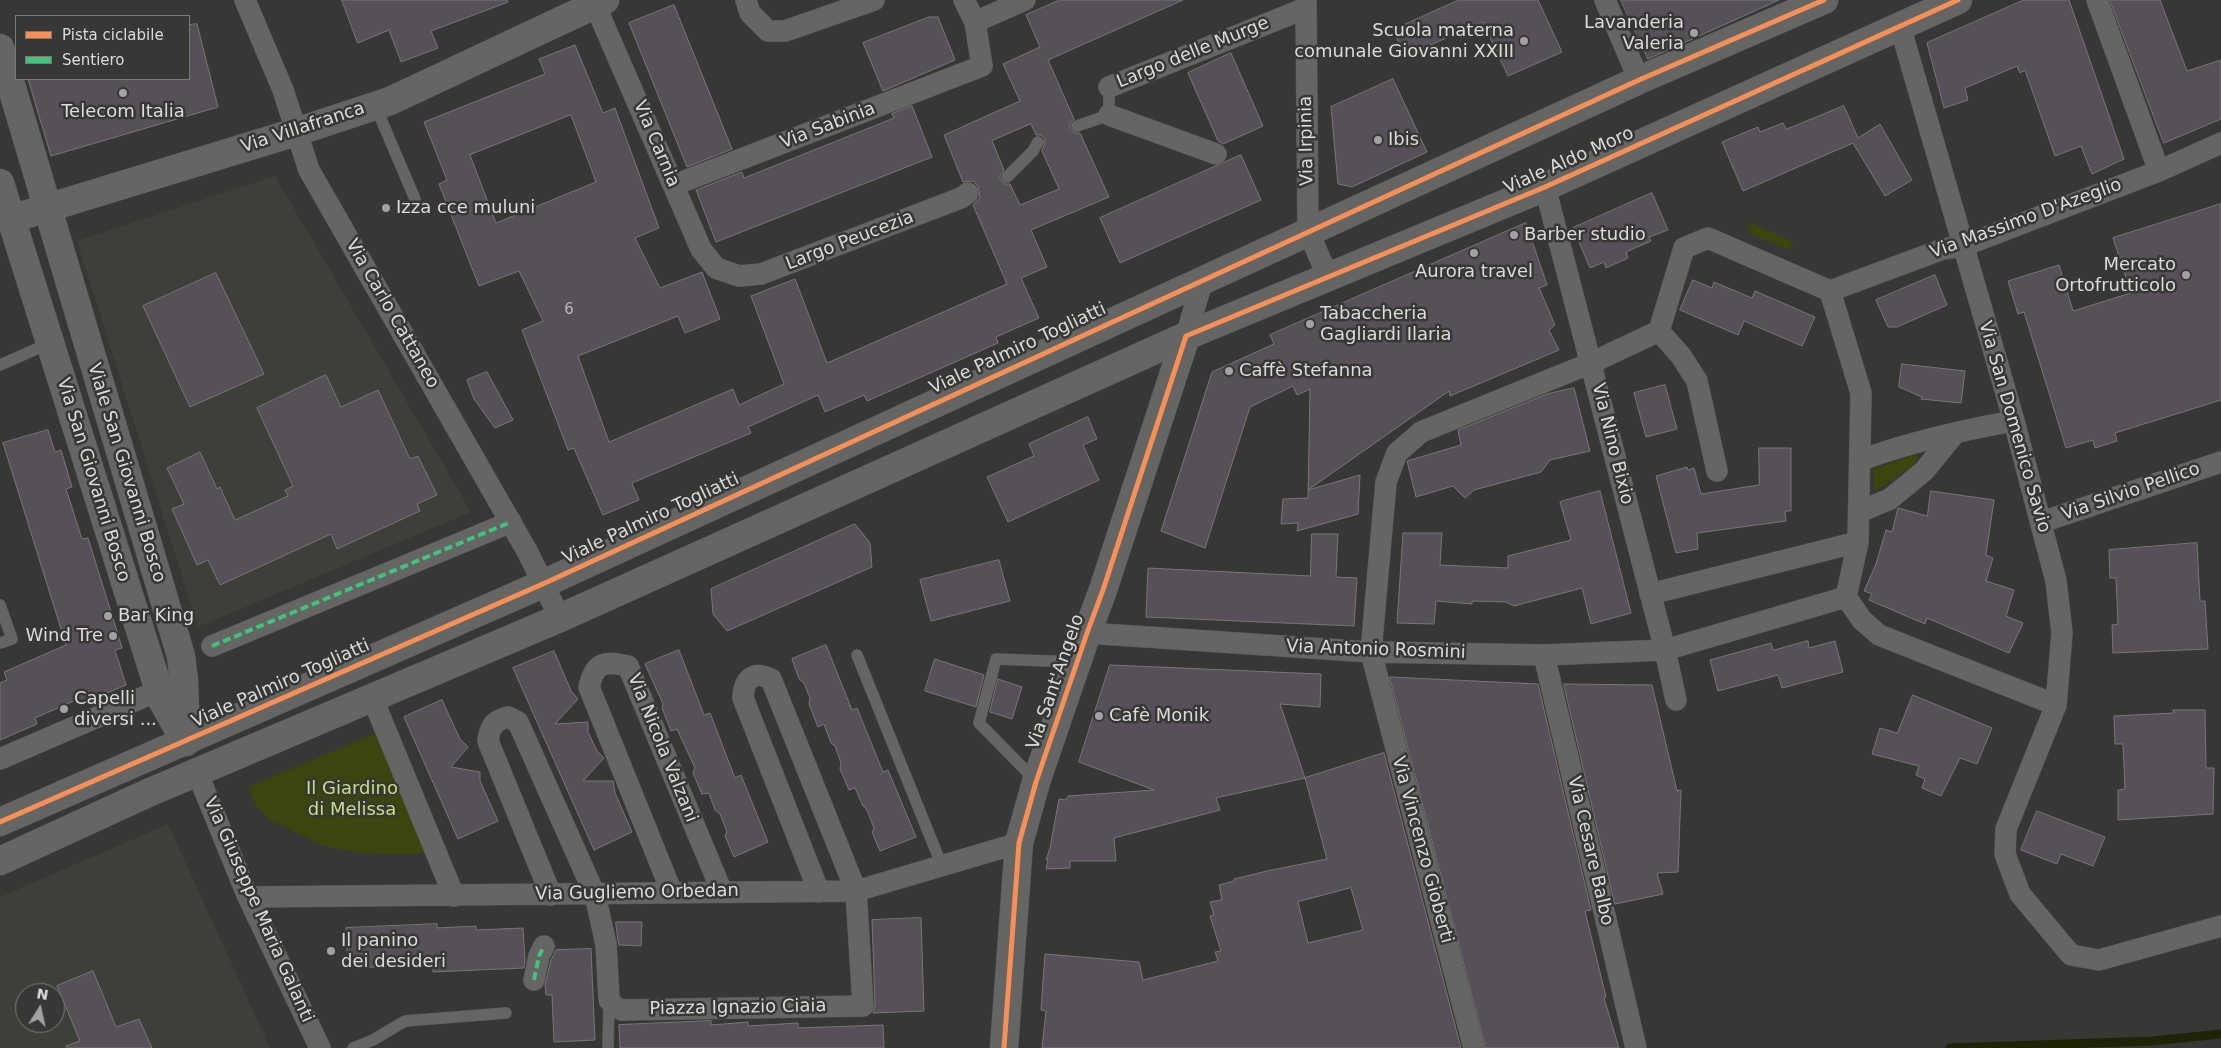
<!DOCTYPE html>
<meta charset="utf-8">
<style>
body{margin:0}
#map{position:relative;width:2221px;height:1048px;overflow:hidden;background:#373736;font-family:"DejaVu Sans",sans-serif}
canvas{display:block}
.legend{position:absolute;left:15px;top:15px;width:175px;height:65px;box-sizing:border-box;background:#373835;border:1px solid #797977;margin:0;padding:6px 9px;list-style:none;font-size:15px;color:#dbdbda}
.legend li{display:flex;align-items:center;gap:10px;height:25px}
.legend b{width:25px;border:1px solid #797977}
.north{position:absolute;left:15px;top:983px;width:50px;height:50px;box-sizing:border-box;background:#373835;border:1px solid #797977;border-radius:50%;rotate:10deg;font-size:14px;font-weight:700;line-height:20px;text-align:center;color:#dbdbda}
.north::after{content:'';display:block;margin:auto;width:18px;height:22px;background:#a2a2a1;clip-path:polygon(50% 0,100% 100%,50% 72%,0 100%)}
</style>
<div id="map">
<canvas width="2221" height="1048"></canvas>
<ul class="legend">
<li><b style="height:6px;background:#f78f57"></b>Pista ciclabile</li>
<li><b style="height:6px;background:#40c37c"></b>Sentiero</li>
</ul>
<div class="north">N</div>
</div>
<script>
const ctx = document.querySelector('canvas').getContext('2d');
ctx.lineJoin = 'round';
function fill(path, color) {
  ctx.fillStyle = color;
  ctx.fill(path, 'evenodd');
}
function strokePath(path, color, width, dash) {
  ctx.strokeStyle = color;
  ctx.lineWidth = width;
  ctx.lineCap = dash ? 'butt' : 'round';
  ctx.setLineDash(dash || []);
  ctx.stroke(path);
}
function drawText(font, color, halo, rows, align = 'center') {
  ctx.font = font + ' "DejaVu Sans",sans-serif';
  ctx.lineWidth = 5;
  ctx.setLineDash([]);
  ctx.textBaseline = 'middle';
  ctx.strokeStyle = halo;
  ctx.fillStyle = color;
  for (const [text, x, y, turn = 0] of rows) {
    ctx.save();
    ctx.translate(x, y);
    ctx.rotate((+turn || 0) * Math.PI / 180);
    ctx.textAlign = isNaN(turn) ? turn : align;
    if (halo) ctx.strokeText(text, 0, 0);
    ctx.fillText(text, 0, 0);
    ctx.restore();
  }
}
fill(new Path2D(`
 M275 176 471 512 198 627 77 241Z
 M168 824 270 1048H0V897ZM25 993H55V1023H25Z`), '#3d4039');
fill(new Path2D(`
 M1751 223 1793 242 1789 250 1747 232Z
 M1919 453 1914 465 1875 491 1873 469Z
 M379 732 431 852 413 854 360 853 324 846 270 820 256 806 248 787Z`), '#3a460e');
strokePath(new Path2D(`
 M1950 1048 2152 1041 2221 1034`), '#1e2507', 9);
const building = new Path2D(`
 M342 0H507L508 2 431 31 438 48 401 62 389 30 358 43Z
 M1060 0H1183L1048 60 1074 119 1070 124V129L1075 133H1080L1109 197 1031 230 1047 267 1021 278 1039 318 996 337 998 343 867 401 864 395 825 412 818 395 748 427 751 433 632 483 639 500 603 515 574 448 568 450 522 330 543 321 519 271 479 286 439 184 447 180 424 122 545 74 539 59 575 45 603 113 615 108 659 228 635 238 660 288 702 272 720 319 685 333 678 316 578 356 609 442 733 389 739 405 784 384 751 296 795 279 827 363 1007 284 973 205 980 198 978 186 973 181 963 182 944 135 1020 101 1003 64 1040 47 1026 15ZM571 115 596 182 496 223 470 155ZM1031 124 1036 135H1041L1045 139V142L1042 151 1059 189 1020 205 1010 184H1005L1000 179V175L1004 170 992 141Z
 M1459 0H1538L1562 52 1508 76 1483 22 1405 56 1393 30Z
 M1621 0H1779L1648 59Z
 M2024 0H2069L2124 159 2092 174 2081 146 2055 156 2025 70 2020 73 2017 66 1965 88 1968 100 1944 108 1927 43Z
 M2110 0H2160L2187 71 2221 60V119L2164 143Z
 M674 5 732 149 687 167 629 23Z
 M929 17H938L955 60 883 91 863 43Z
 M197 24 218 107 51 156 28 79H189V25Z
 M1231 53 1263 126 1223 144 1218 141 1188 73Z
 M1393 79 1427 152 1352 187 1338 184 1331 107Z
 M912 106 932 157 716 242 696 190 742 172 744 178 894 118 892 114Z
 M1844 106 1858 138 1880 124 1912 180 1885 196 1853 143 1743 191 1722 142 1758 127 1760 132 1783 123 1786 129Z
 M1241 155 1261 200 1120 263 1100 218Z
 M1652 193 1668 230 1649 237 1651 241 1626 252 1628 258 1606 268 1604 262 1590 268 1573 228Z
 M2221 204V400L2115 433 2117 441 2095 448 2093 440 2066 448 2024 312 2018 314 2008 281 2059 265 2073 311 2131 293 2113 238Z
 M1526 223 1547 285 1539 288 1555 325 1549 330 1559 350 1450 396 1449 391 1308 490 1360 475 1358 514 1297 531 1298 523 1281 524 1283 499 1308 498 1310 389 1297 395 1293 386 1250 407 1205 548 1161 531 1212 372 1274 344 1270 335Z
 M216 273 264 374 190 407 143 306Z
 M1935 275 1947 305 1897 327H1888L1876 300Z
 M1693 280 1712 288 1714 282 1752 298 1755 291 1815 317 1802 346 1744 321 1738 335 1680 310Z
 M1902 364 1965 371 1961 403 1921 399 1922 397 1899 387Z
 M487 372 513 420 495 428 474 399 467 380Z
 M326 375 341 407 378 390 410 459 418 456 437 495 417 504 420 511 337 549 331 534 220 585 208 560 197 565 172 509 184 504 167 468 200 452 217 489 220 487 235 520 288 496 285 490 293 486 257 408Z
 M1665 385 1677 429 1646 437 1634 393Z
 M1574 388 1590 451 1550 460 1541 472 1474 490 1465 498 1453 486 1416 497 1407 461 1461 445 1458 430 1547 394Z
 M1088 417 1097 439 1083 445 1099 480 1008 522 987 477 1034 456 1029 444Z
 M48 430 55 452 61 450 72 487 66 489 82 539 88 538 111 612 122 648 115 650 126 685 79 705 76 700 35 718 37 724 0 740V683L7 680 4 672 66 645 3 443Z
 M1759 448H1791V511H1785L1786 521 1697 533 1698 549 1676 553 1656 476 1687 467 1688 470 1694 468 1701 494 1759 485Z
 M1600 491 1631 613 1591 624 1582 588 1514 606 1506 602 1472 601V604L1436 601 1434 624 1397 623 1403 533H1442L1440 565 1508 568V556L1571 540 1560 502Z
 M1931 491 1994 500 1986 555 1993 558 1986 581 2014 590 2006 616 2023 623 2009 653 1927 618 1925 624 1869 600 1872 594 1864 591 1876 564 1886 530 1892 532 1898 508 1927 516Z
 M855 524 870 543 872 567 727 631 713 614 711 589Z
 M1312 534H1338L1336 577 1357 578 1354 626 1146 617 1148 568 1310 576Z
 M2197 543 2200 601H2205L2208 649 2113 653 2112 625 2118 624 2116 578H2110L2109 550Z
 M999 560 1010 601 931 621 920 580Z
 M1808 641 1809 648 1835 641 1843 672 1782 688 1778 675 1718 691 1710 660 1771 643 1773 650Z
 M826 645 852 710 857 708 883 772 888 770 916 837 880 851 872 832 874 828 867 810 863 806 855 788 849 790 840 769 841 763 835 746 831 743 824 724 818 727 809 704 810 698 804 683 799 679 792 659Z
 M679 650 704 715 710 713 735 778 741 775 768 842 734 857 725 836 727 832 720 814 715 810 709 793 702 794 693 773 695 768 677 729 671 731 662 708 663 704 645 664Z
 M554 651 571 691 578 699 555 724 588 722V732L597 751 604 758 583 781H613L615 793 632 832 594 850 513 668Z
 M935 659 984 675 976 707 925 691Z
 M1110 665 1321 674 1320 707 1280 704 1305 778 1216 798 1220 810 1114 838 1116 861H1070V868L1046 869 1048 860H1046L1050 848 1059 799 1066 800 1068 796 1154 790 1079 762Z
 M1390 677 1538 684 1591 910 1585 911 1606 997 1604 998 1619 1048H1486Z
 M998 679 1022 687 1012 719 990 712Z
 M1564 684 1652 685 1677 791 1681 790 1678 872 1657 873 1663 894 1615 904Z
 M1913 695 1992 728 1977 764 1960 758 1941 796 1922 788 1925 779 1916 775 1919 766 1872 754 1880 728 1897 733Z
 M442 700 460 739 468 747 451 767 480 772V781L498 821 458 839 404 717Z
 M2173 710H2205L2206 768H2214L2213 814 2118 820V790L2125 789 2123 744H2115L2114 716 2174 713Z
 M1384 753 1461 1048H1042L1046 1011 1041 1010 1045 954 1139 962 1143 980 1218 961 1215 952 1221 951 1210 916 1214 915 1210 902 1222 900 1219 885 1234 881V879L1267 871 1327 859 1305 778ZM1351 888 1363 930 1308 943 1298 902Z
 M2037 811 2105 837 2093 866 2061 854 2057 864 2021 850Z
 M921 918 924 1011 873 1013 875 1005 872 920Z
 M616 922H642L641 946 619 945Z
 M437 924V928L476 926V930L523 928 525 960 524 968 433 972V965L348 968 346 928Z
 M591 949 595 1040 554 1042 552 995H546L545 985 551 960 556 950Z
 M93 971 116 1027 139 1019 152 1048H67L66 1046 80 1041 57 986Z
 M711 1021V1025L748 1022V1026L798 1023V1028L883 1025 884 1048H620L619 1025Z`);
fill(building, '#575059');
strokePath(building, '#777', 1);
const lane = new Path2D(`
 M375 105 415 199
 M1077 126 1109 115V87
 M1007 177 1033 151 1038 142
 M0 365 50 343
 M0 605 12 639 0 643
 M857 655 942 866
 M1035 780 979 723 996 659 1077 662
 M353 1048 373 1040 405 1021 506 1013
 M608 1048 609 1000`);
const street = new Path2D(`
 M245 0 283 90 309 170 527 551 560 618
 M593 0 701 249 716 268 739 276 761 274 961 198 968 193
 M746 0 750 13 768 31H785L874 0
 M1306 0 1308 231 1328 277
 M1605 0 1639 80
 M2097 0 2159 171
 M975 22 1025 0
 M1900 26 2014 421 2056 581 2062 633 2056 705 2006 829 2005 854 2020 894 2071 955 2099 960 2221 926
 M1109 87 1306 8
 M1109 115 1216 154
 M674 185 982 66 975 22 964 0
 M1545 187 1665 650 1676 700
 M1830 291 1943 249 1963 246 2159 171 2221 143
 M1659 331 1681 356 1697 381 1717 471
 M1186 336 1203 279
 M1861 460C1911 442 1962 430 2014 421
 M1859 512 1890 499 1924 471 1955 433
 M2042 522 2221 462
 M1650 594 1858 542
 M1087 633 1371 652 1544 655 1665 650 1846 597
 M212 646 511 522
 M1544 655 1636 1048
 M372 697 454 896
 M0 759 160 690
 M197 772 248 897 320 1048
 M672 893 589 687C595 661 605 661 628 666L722 892
 M551 895 488 741C490 727 493 721 508 717L518 722 595 895 606 944 609 1000 615 1007 622 1010 863 1006 856 891 771 679C753 670 744 679 743 698L819 892
 M248 897 856 891 1019 843
 M534 980 539 956 544 946
 M1474 1048 1371 652 1386 482 1397 453 1421 432 1591 363 1659 331 1684 248 1708 238 1830 291 1861 393 1858 542 1846 597 1862 620 1879 635 2056 705`);
const secondary = new Path2D(`
 M0 48 181 656 184 681 186 742
 M0 183 162 700 184 739
 M11 219 296 132 390 101 605 0
 M0 822 545 583 1639 80 1824 0
 M0 861 148 793 560 618 1186 336 1545 187 1958 0
 M1004 1048 1019 843 1036 782 1087 633 1103 590 1186 336`);
strokePath(lane, '#545453', 12);
strokePath(street, '#545453', 22);
strokePath(secondary, '#545453', 29);
strokePath(lane, '#656564', 11);
strokePath(street, '#656564', 21);
strokePath(secondary, '#656564', 28);
strokePath(new Path2D(`
 M212 646 511 522
 M534 980 539 956 544 946`), '#40c37c', 4, [8, 4]);
strokePath(new Path2D(`
 M0 822 545 583 1639 80 1824 0
 M1004 1048 1019 843 1036 782 1087 633 1103 590 1186 336 1545 187 1958 0`), '#f78f57', 5);
for (const [x, y, r, color] of [
 [1694,33,5,"#a2a2a1"],
 [1524,41,5,"#a2a2a1"],
 [123,93,5,"#a2a2a1"],
 [1378,140,5,"#a2a2a1"],
 [386,208,5,"#a2a2a1"],
 [1514,235,5,"#a2a2a1"],
 [1474,253,5,"#a2a2a1"],
 [2186,275,5,"#a2a2a1"],
 [1310,324,5,"#a2a2a1"],
 [1229,371,5,"#a2a2a1"],
 [108,616,5,"#a2a2a1"],
 [113,636,5,"#a2a2a1"],
 [64,709,5,"#a2a2a1"],
 [1099,716,5,"#a2a2a1"],
 [331,951,5,"#a2a2a1"]
]) {
  const dot = new Path2D();
  dot.arc(x, y, r, 0, 2 * Math.PI);
  ctx.fillStyle = color;
  ctx.fill(dot);
  strokePath(dot, '#373835', 2);
}
drawText('15px', '#bab8ba', null, [
 ["6",569,310]
]);
drawText('18px', '#dbdbda', '#373835', [
 ["Lavanderia",1684,23,"right"],
 ["Valeria",1684,44,"right"],
 ["Scuola materna",1514,31,"right"],
 ["comunale Giovanni XXIII",1514,52,"right"],
 ["Telecom Italia",123,112,"center"],
 ["Ibis",1388,140],
 ["Izza cce muluni",396,208],
 ["Barber studio",1524,235],
 ["Mercato",2176,265,"right"],
 ["Ortofrutticolo",2176,286,"right"],
 ["Aurora travel",1474,272,"center"],
 ["Tabaccheria",1320,314],
 ["Gagliardi Ilaria",1320,335],
 ["Caffè Stefanna",1239,371],
 ["Bar King",118,616],
 ["Wind Tre",103,636,"right"],
 ["Capelli",74,699],
 ["diversi ...",74,720],
 ["Cafè Monik",1109,716],
 ["Il panino",341,941],
 ["dei desideri",341,962]
], 'left');
drawText('18px', '#dbdbda', '#373835', [
 ["Largo delle Murge",1193,53,-22],
 ["Via Sabinia",828,126,-21],
 ["Via Villafranca",303,128,-18],
 ["Via Irpinia",1307,141,-91],
 ["Via Carnia",656,144,67],
 ["Viale Aldo Moro",1569,161,-24],
 ["Via Massimo D'Azeglio",2026,219,-20],
 ["Largo Peucezia",850,241,-21],
 ["Via Carlo Cattaneo",392,314,60],
 ["Viale Palmiro Togliatti",1018,349,-25],
 ["Via San Domenico Savio",2014,427,74],
 ["Via Nino Bixio",1612,444,76],
 ["Viale San Giovanni Bosco",126,473,73],
 ["Via San Giovanni Bosco",93,480,73],
 ["Via Silvio Pellico",2131,492,-19],
 ["Viale Palmiro Togliatti",651,519,-25],
 ["Via Antonio Rosmini",1376,650,2],
 ["Via Sant'Angelo",1056,682,-71],
 ["Viale Palmiro Togliatti",281,684,-24],
 ["Via Nicola Valzani",662,748,68],
 ["Via Vincenzo Gioberti",1422,850,75],
 ["Via Cesare Balbo",1590,851,77],
 ["Via Gugliemo Orbedan",637,893,-1],
 ["Via Giuseppe Maria Galanti",258,910,66],
 ["Piazza Ignazio Ciaia",738,1008,-1]
]);
drawText('18px', '#c8df84', '#373835', [
 ["Il Giardino",352,789],
 ["di Melissa",352,810]
]);
</script>
